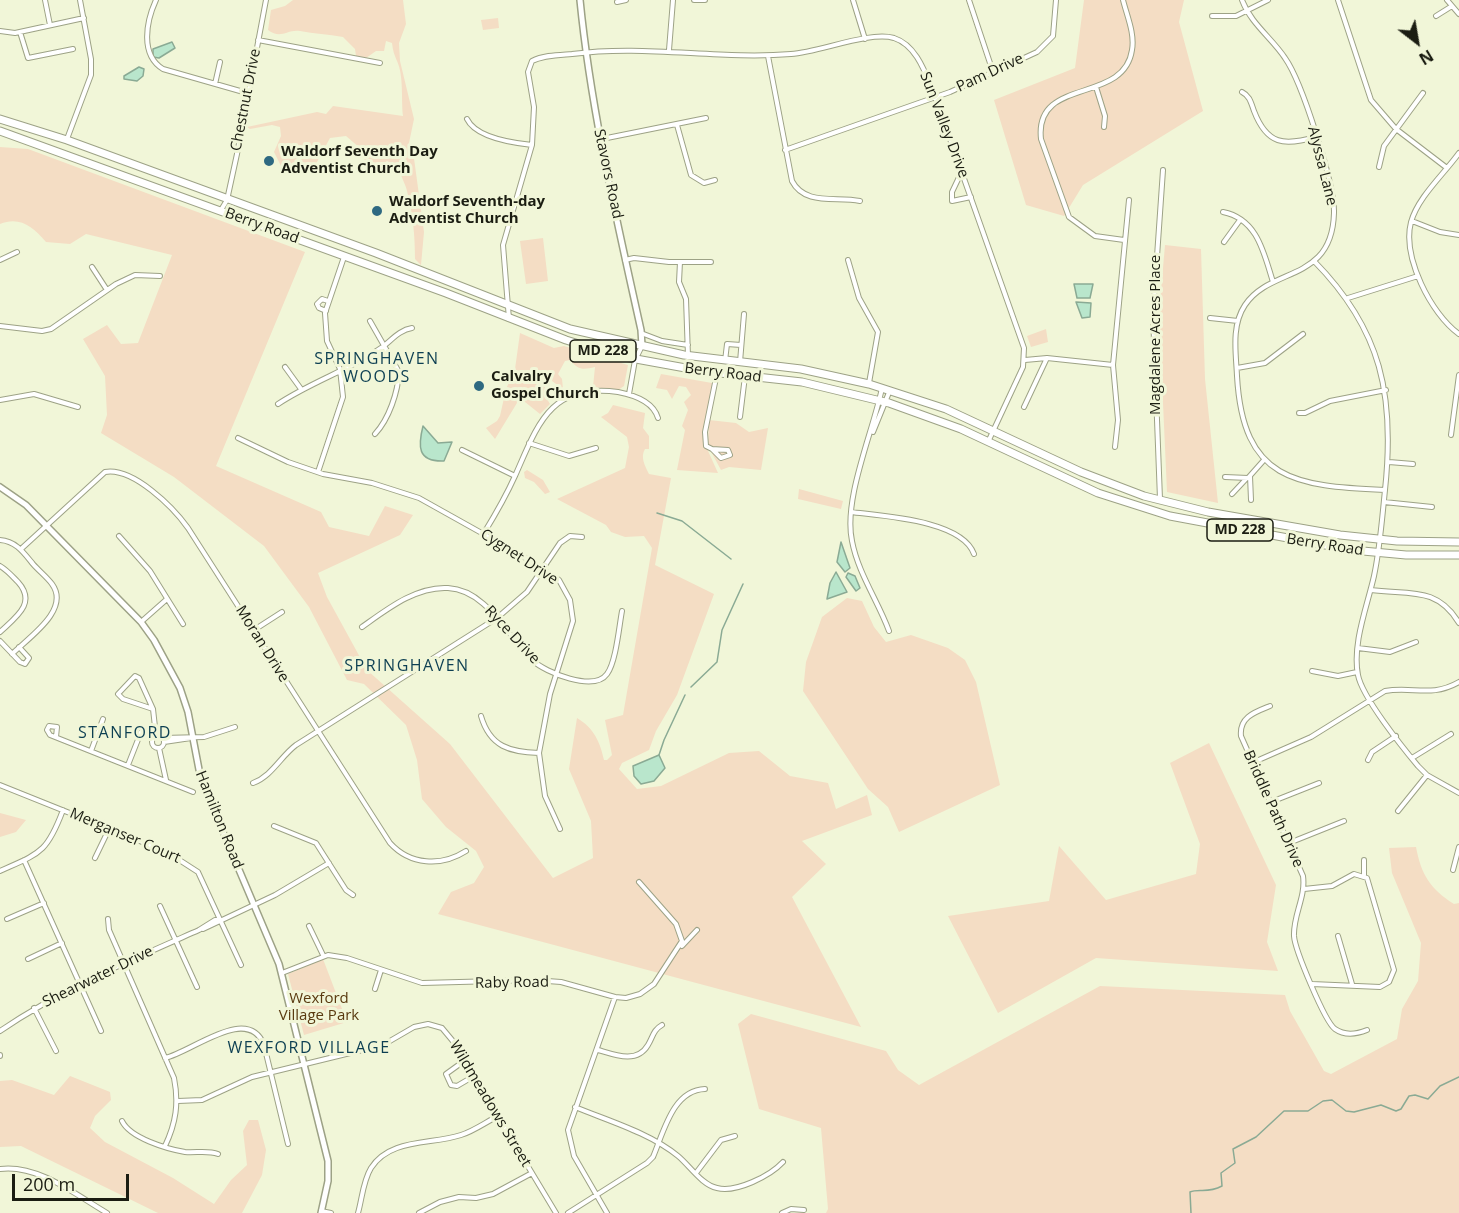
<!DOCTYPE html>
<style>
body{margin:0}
#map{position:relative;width:1459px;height:1213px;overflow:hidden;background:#f1f6d8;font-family:"Open Sans",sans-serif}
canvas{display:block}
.north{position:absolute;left:1387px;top:12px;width:60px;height:60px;-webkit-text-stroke:4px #f1f6d8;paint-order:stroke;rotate:149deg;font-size:16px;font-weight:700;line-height:24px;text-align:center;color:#1b1d12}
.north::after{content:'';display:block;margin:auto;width:21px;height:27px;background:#1b1d12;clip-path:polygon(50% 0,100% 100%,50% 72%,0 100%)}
.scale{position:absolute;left:12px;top:1174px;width:117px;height:27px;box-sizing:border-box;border:3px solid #1b1d12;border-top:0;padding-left:8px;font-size:18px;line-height:21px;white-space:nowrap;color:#1b1d12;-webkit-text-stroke:4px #f1f6d8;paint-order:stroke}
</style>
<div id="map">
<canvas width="1459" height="1213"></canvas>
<div class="north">N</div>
<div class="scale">200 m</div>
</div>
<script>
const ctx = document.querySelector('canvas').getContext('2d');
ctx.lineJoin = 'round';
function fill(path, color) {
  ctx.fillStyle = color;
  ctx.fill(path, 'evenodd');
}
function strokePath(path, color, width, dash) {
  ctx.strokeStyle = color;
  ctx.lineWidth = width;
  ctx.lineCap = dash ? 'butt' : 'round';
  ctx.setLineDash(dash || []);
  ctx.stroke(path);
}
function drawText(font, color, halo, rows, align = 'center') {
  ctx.font = font + ' "Open Sans",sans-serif';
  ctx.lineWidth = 6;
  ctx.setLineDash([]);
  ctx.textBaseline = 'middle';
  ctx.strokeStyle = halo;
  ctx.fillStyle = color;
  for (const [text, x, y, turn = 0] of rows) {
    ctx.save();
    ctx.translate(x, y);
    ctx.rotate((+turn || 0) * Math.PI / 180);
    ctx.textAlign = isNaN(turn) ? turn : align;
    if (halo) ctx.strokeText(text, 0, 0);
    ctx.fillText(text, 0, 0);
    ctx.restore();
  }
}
fill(new Path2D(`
 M293 0H403L406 24 399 43 400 61 414 119 409 143 413 151 424 232 421 265 415 259C415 237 413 213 407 191 405 182 400 177 400 168L387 161 380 166 364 164 366 148H360L346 136 330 138 311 173 282 168 274 152 281 136 280 127 272 125 250 129 247 127 317 112 326 114 333 106 403 116C401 100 404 76 397 61 394 54 393 51 392 43L386 41 384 51H376L366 58 356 56 355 49 343 37C328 34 314 34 300 31 287 29 281 40 268 30L271 10 285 6Z
 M1084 0H1184L1179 22 1203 111 1083 185 1064 216 1026 205 994 100 1075 68Z
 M498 18 499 28 483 30 481 20Z
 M0 147 28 149 305 252 216 466 321 512 329 527 369 536 385 506 413 515 400 535 318 573 327 597 367 670 450 744 553 878 593 858 591 821 569 769 577 718C594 728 600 742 604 760H607L612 755 605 720 623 715 652 548 644 536 625 537 611 532 606 525 557 499 625 468 629 447 627 437 601 417 608 413 613 405 645 413 643 428 649 436V449H645C640 457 645 466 649 474L671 478 655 565 714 594 677 695 656 731 649 750 622 763 619 769 637 789 661 786 729 753 759 751 790 776 828 783 836 809 867 795 872 815 802 841 826 864 792 897 861 1027 438 914 451 892 474 883 484 867 476 851 446 827 422 799 417 760 406 725 364 684 347 680 309 607 264 546 174 477 101 433 107 415 105 376 83 339 107 325 121 344 138 343 172 255 86 234 70 244 46 242C33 227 20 216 0 224Z
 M543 238 548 281 526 284 520 241Z
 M1165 245 1201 249 1205 379 1218 503 1167 492 1159 314Z
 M1046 329 1048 342 1031 347 1027 336Z
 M520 333 554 348 564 346 628 365 624 386 618 390 593 387 595 367C583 370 578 370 570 360L565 361 558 374 562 379 563 389 552 381 545 385 544 394 550 404 540 414 520 398 495 439 486 428 497 421 500 416 506 389 515 369Z
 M661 374 712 383 704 442 718 473 677 470 685 430 682 426 688 410 684 402 691 395 686 387 679 386 672 399 667 390 656 388Z
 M709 420 736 423 749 432 768 428 761 470 729 467 721 470 708 446Z
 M527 470 543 480 550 492 545 494 534 482 525 478 524 472Z
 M799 489 843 501 841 509 798 499Z
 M847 598 862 601 874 627 886 642 911 635 948 648 965 660 976 682 1000 785 899 832 888 807 868 789 803 691 806 662 822 617Z
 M1209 743 1276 885 1267 942 1278 971 1096 958 998 1013 948 916 1049 901 1059 846 1106 900 1196 874 1200 844 1170 763Z
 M0 813 26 820 16 832 0 837Z
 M1416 847C1421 874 1430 889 1454 904L1459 903V1213H826L828 1209 821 1128 759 1109 738 1024 751 1014 886 1051 898 1070 919 1085 1100 986 1285 995 1290 1011 1324 1071 1331 1074 1397 1039 1402 1009 1418 981 1421 943 1392 873 1389 848Z
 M323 959 347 1022 304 1035 288 974Z
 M70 1076 110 1092 111 1100 95 1116 90 1128 105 1142 173 1178 214 1204 231 1180 247 1165 243 1131 249 1120H258L266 1150 262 1175 242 1213H158L21 1146 0 1147V1081L12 1080 54 1095Z`), '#f4ddc4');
const water = new Path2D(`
 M172 42 175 48 159 58 153 57V49Z
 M139 67 144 69 143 76 137 81 124 79V76Z
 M1074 284H1093L1090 298H1077Z
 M1076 302 1091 303 1090 317 1082 318Z
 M423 426 438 443 452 442 444 461C417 462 418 446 423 426Z
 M841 542 850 568 845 572 837 562Z
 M836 572 847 592 827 599 830 583Z
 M848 573 855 576 860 588 856 591 846 577Z
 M659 755 665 768 654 781 641 784 634 776 633 766Z`);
fill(water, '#b9e6cc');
strokePath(water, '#8aaa94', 1.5);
strokePath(new Path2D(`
 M657 513 682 521 731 559
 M691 687 717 662 722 630 743 584
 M659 755 664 740 685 695
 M1191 1213 1190 1192C1199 1188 1207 1194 1222 1186L1221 1173 1235 1163 1233 1149 1256 1137 1284 1111H1308L1323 1101 1332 1100 1346 1111 1354 1112 1381 1105 1396 1111 1401 1109 1409 1096 1415 1095 1428 1099 1440 1086 1459 1077`), '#8aaa94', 1.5);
const street = new Path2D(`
 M45 0 50 25
 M156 0C146 22 140 55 163 69L247 93
 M694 0H705
 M853 0 865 39
 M969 0 993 72
 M1123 0C1127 16 1135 34 1132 50 1124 105 1034 76 1041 139L1069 217 1095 236 1124 240
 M1242 0C1251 24 1272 38 1285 58 1302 82 1335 185 1334 213 1332 283 1271 266 1245 305 1231 326 1236 353 1237 376 1243 481 1295 486 1385 490
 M1338 0 1371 100 1396 129 1447 168
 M1447 0 1459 14
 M617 2 626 0
 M1212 16H1236L1268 0
 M1436 16 1452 6
 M0 31 15 33 84 18
 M20 32 28 58 73 49
 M258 40 380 63
 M669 50 673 0
 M768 56 792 181C805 206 836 196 860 201
 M215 84 220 62
 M1096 87 1105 116 1104 127
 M1242 92C1250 96 1251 103 1254 111 1267 145 1284 146 1316 137
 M467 119C476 138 513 143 532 145
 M677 125 691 175 704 183 715 180
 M67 139 91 75V59L80 0
 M602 139 706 118
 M785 150 950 92 1037 52 1053 36 1056 0
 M1459 153C1444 174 1418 197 1411 222 1402 257 1431 314 1459 334
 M1379 167 1384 146 1423 93
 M962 171 952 192V201L971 197
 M221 210 227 200 237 154 266 0
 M1223 212C1258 219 1264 254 1273 282
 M1412 221 1440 232 1459 235
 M1224 242 1240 220
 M0 260 17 252
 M625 260 634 258 669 262H711
 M848 260 859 298 878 332 869 383
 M1314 261C1382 330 1395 396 1385 490 1382 519 1380 548 1374 576 1367 607 1352 644 1358 675 1362 697 1403 748 1418 766L1427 775 1459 793
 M680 262 679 282 686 299 688 356
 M92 267 107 290
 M1348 298 1418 276
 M326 311 319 308 317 304 322 299 328 301
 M1210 318 1238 321
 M509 319 503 245 532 145 534 107 528 72 532 61C544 55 559 55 572 54 645 44 718 60 791 54 820 52 869 31 894 38 916 45 925 72 933 91L1024 348 1023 367 988 442
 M370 321 399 372C398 392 389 419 375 434
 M0 326 42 331 51 329 116 284 135 275 160 276
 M641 333 662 341 688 345
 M1025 360 1047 358 1113 365
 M725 361 727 344 741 345
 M740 362 744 314
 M285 367 301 389
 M1237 368 1265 363 1303 334
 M882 388C873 432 843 499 852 541 858 573 878 601 889 631
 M629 394 635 360 642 346
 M0 400 34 394 78 407
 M278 404C311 382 349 370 381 348 391 341 399 330 412 328
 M1024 407 1047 358
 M1299 413H1305L1330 401 1386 390
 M740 417 745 376
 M873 432 890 390
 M1451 435 1459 375
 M238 438 288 462 323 474 372 483 419 498 521 555 559 580 570 600 573 621 550 694 539 753 545 796 560 829
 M529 443 569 456 596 448
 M1115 447 1118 420 1113 365 1129 200
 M712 449 706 446 705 432 717 373
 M712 449 728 450 730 455 721 458Z
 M462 450 515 476
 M1389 462 1413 464
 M318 472 343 397 340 369 327 341 325 313 344 257
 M1250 476 1251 500
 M1225 477 1248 478 1264 460
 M1232 494 1247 478
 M1160 499 1153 314 1163 170
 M1384 502 1432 507
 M851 512C882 516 962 520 974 554
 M484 533C495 515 506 496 515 476 538 424 550 383 618 392 634 395 653 401 658 418
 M119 536 150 571 183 624
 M0 540C16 541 24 553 33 564 39 571 47 577 52 584 71 610 28 638 12 654
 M21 549 105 472C133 467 173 507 188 528L390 843C410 865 441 867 466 851
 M0 566C7 570 12 576 18 582 37 603 16 617 0 632
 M1371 590C1409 595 1437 586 1459 623
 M141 622 167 599
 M362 627C386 610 416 586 448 588 487 590 507 636 532 660 546 673 594 692 607 674 616 662 619 627 622 611
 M254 630 282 612
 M0 641 20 662 25 664 29 658 19 647
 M1358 648 1390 652 1416 642
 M1312 671 1338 676 1357 672
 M135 676 139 678 153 709 123 699 118 694Z
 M1270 706C1255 712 1239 717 1241 736L1303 876C1306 897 1293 915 1294 936 1295 950 1325 1022 1335 1029 1345 1036 1357 1034 1367 1030
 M153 709 156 736
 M481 716C490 747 510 752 539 753
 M152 742a6 6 0 1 1 12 0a6 6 0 1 1-12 0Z
 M56 737 57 727 49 726 47 730 50 735 193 792
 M162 738 204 737 235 727
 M164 742 191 738
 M159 748 166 780
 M91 751 103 719
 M1412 758 1451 734
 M1368 760 1372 752 1396 736
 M1254 762 1311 737 1385 691C1413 686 1431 698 1459 682
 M128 765 141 732
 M253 783C272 776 281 756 296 745L497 618 527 592 560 543 570 536 582 537
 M0 785 167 852 198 872 241 965
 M1271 802 1319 783
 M1398 811 1427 775
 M274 826 316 843 346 890 353 895
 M1289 843 1344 821
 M95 858 109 829
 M24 860 101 1031
 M1364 860V875
 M1453 870 1459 847
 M0 871C40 853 47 853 63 810
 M1304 889 1332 886 1354 874 1367 878 1394 970 1389 982 1380 987 1312 984
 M160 906 197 987
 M7 919 44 903
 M108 919 109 930 174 1078C179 1103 176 1123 165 1146
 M309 926 323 955
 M203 929 275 895 329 863
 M1338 936 1352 984
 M682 946 697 930
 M28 959 62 943
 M282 973 328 955 347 958 422 983 534 980 561 982 615 997 626 998 640 994 654 984 682 941 676 924 639 882
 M375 989 381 970
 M34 1008 56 1051
 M0 1031C62 989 131 960 199 930L215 920H221
 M598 1050C615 1055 637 1064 648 1045 653 1037 653 1030 662 1025
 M0 1055V1056
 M165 1058C192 1052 248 1004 264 1045L288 1144
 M464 1061 446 1074 451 1085 457 1086 474 1076
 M178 1101 202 1100 252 1077 383 1045 414 1027 428 1024 442 1028 452 1040 556 1213
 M575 1107C609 1121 650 1133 678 1156 690 1166 702 1185 717 1188 736 1193 770 1176 783 1162
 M122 1121C130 1138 167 1149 185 1152 196 1153 208 1150 218 1154
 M0 1169C38 1164 76 1195 107 1213
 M696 1173 721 1140 735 1136
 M321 1211 331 1213
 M358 1213C362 1199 363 1181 371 1168 390 1138 431 1145 461 1135 474 1131 486 1122 498 1116
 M419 1213 440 1202 459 1197 476 1198 493 1194 532 1173
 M568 1213 647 1163 653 1157C664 1131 673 1090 705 1089
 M607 1213 574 1156 568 1130 615 997
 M782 1213 791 1209 804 1210`);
const secondary = new Path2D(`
 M580 0C591 111 617 221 641 330L642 346
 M0 487 26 505 141 622 154 640 180 688 188 712 201 780 279 964 328 1161V1181L321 1213`);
const highway = new Path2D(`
 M0 119 67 140 376 253 570 329 684 355 801 369 869 384 946 409 1081 472 1144 496 1208 512 1340 535 1397 541 1459 542
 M0 131 446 293 566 340 614 355 702 371 802 382 889 403 961 429 1098 493 1170 516 1352 550 1406 555H1459`);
strokePath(street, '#9da286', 6);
strokePath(secondary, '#9da286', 8);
strokePath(highway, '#9da286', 9);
strokePath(street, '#fff', 4);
strokePath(secondary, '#fff', 5);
strokePath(highway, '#fff', 7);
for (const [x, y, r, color] of [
 [269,161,6,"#2e6981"],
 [377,211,6,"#2e6981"],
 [479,386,6,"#2e6981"]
]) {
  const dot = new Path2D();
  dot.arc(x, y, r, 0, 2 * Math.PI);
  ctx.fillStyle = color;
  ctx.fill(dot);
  strokePath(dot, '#f1f6d8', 2);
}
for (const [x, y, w] of [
 [603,351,66],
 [1240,530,66]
]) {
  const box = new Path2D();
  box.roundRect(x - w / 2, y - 11, w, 22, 4.5);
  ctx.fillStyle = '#f1f6d8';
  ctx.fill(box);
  strokePath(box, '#1b1d12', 1.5);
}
drawText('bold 14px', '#1b1d12', null, [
 ["MD 228",603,351],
 ["MD 228",1240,530]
]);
drawText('15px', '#1b1d12', '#f1f6d8', [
 ["Pam Drive",990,73,-25],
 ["Chestnut Drive",246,100,-79],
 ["Sun Valley Drive",944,125,69],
 ["Alyssa Lane",1322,166,76],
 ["Stavors Road",608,174,78],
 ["Berry Road",262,226,20],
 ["Magdalene Acres Place",1156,335,-90],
 ["Berry Road",723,373,7],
 ["Berry Road",1325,545,9],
 ["Cygnet Drive",519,557,33],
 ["Ryce Drive",512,635,47],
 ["Moran Drive",262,644,58],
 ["Briddle Path Drive",1273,809,66],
 ["Hamilton Road",219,820,68],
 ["Merganser Court",125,836,23],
 ["Shearwater Drive",98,977,-26],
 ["Raby Road",512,983,-1],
 ["Wildmeadows Street",490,1104,59]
]);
drawText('bold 15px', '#1b1d12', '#f1f6d8', [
 ["Waldorf Seventh Day",281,152],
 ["Adventist Church",281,169],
 ["Waldorf Seventh-day",389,202],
 ["Adventist Church",389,219],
 ["Calvalry",491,377],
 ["Gospel Church",491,394]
], 'left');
drawText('15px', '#593a10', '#f1f6d8', [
 ["Wexford",319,999],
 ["Village Park",319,1016]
]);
ctx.letterSpacing = '1.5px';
drawText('16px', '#0d3f52', '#f1f6d8', [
 ["SPRINGHAVEN",377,359],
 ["WOODS",377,377],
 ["SPRINGHAVEN",407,666],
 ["STANFORD",125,733],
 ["WEXFORD VILLAGE",309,1048]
]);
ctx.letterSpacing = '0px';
</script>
